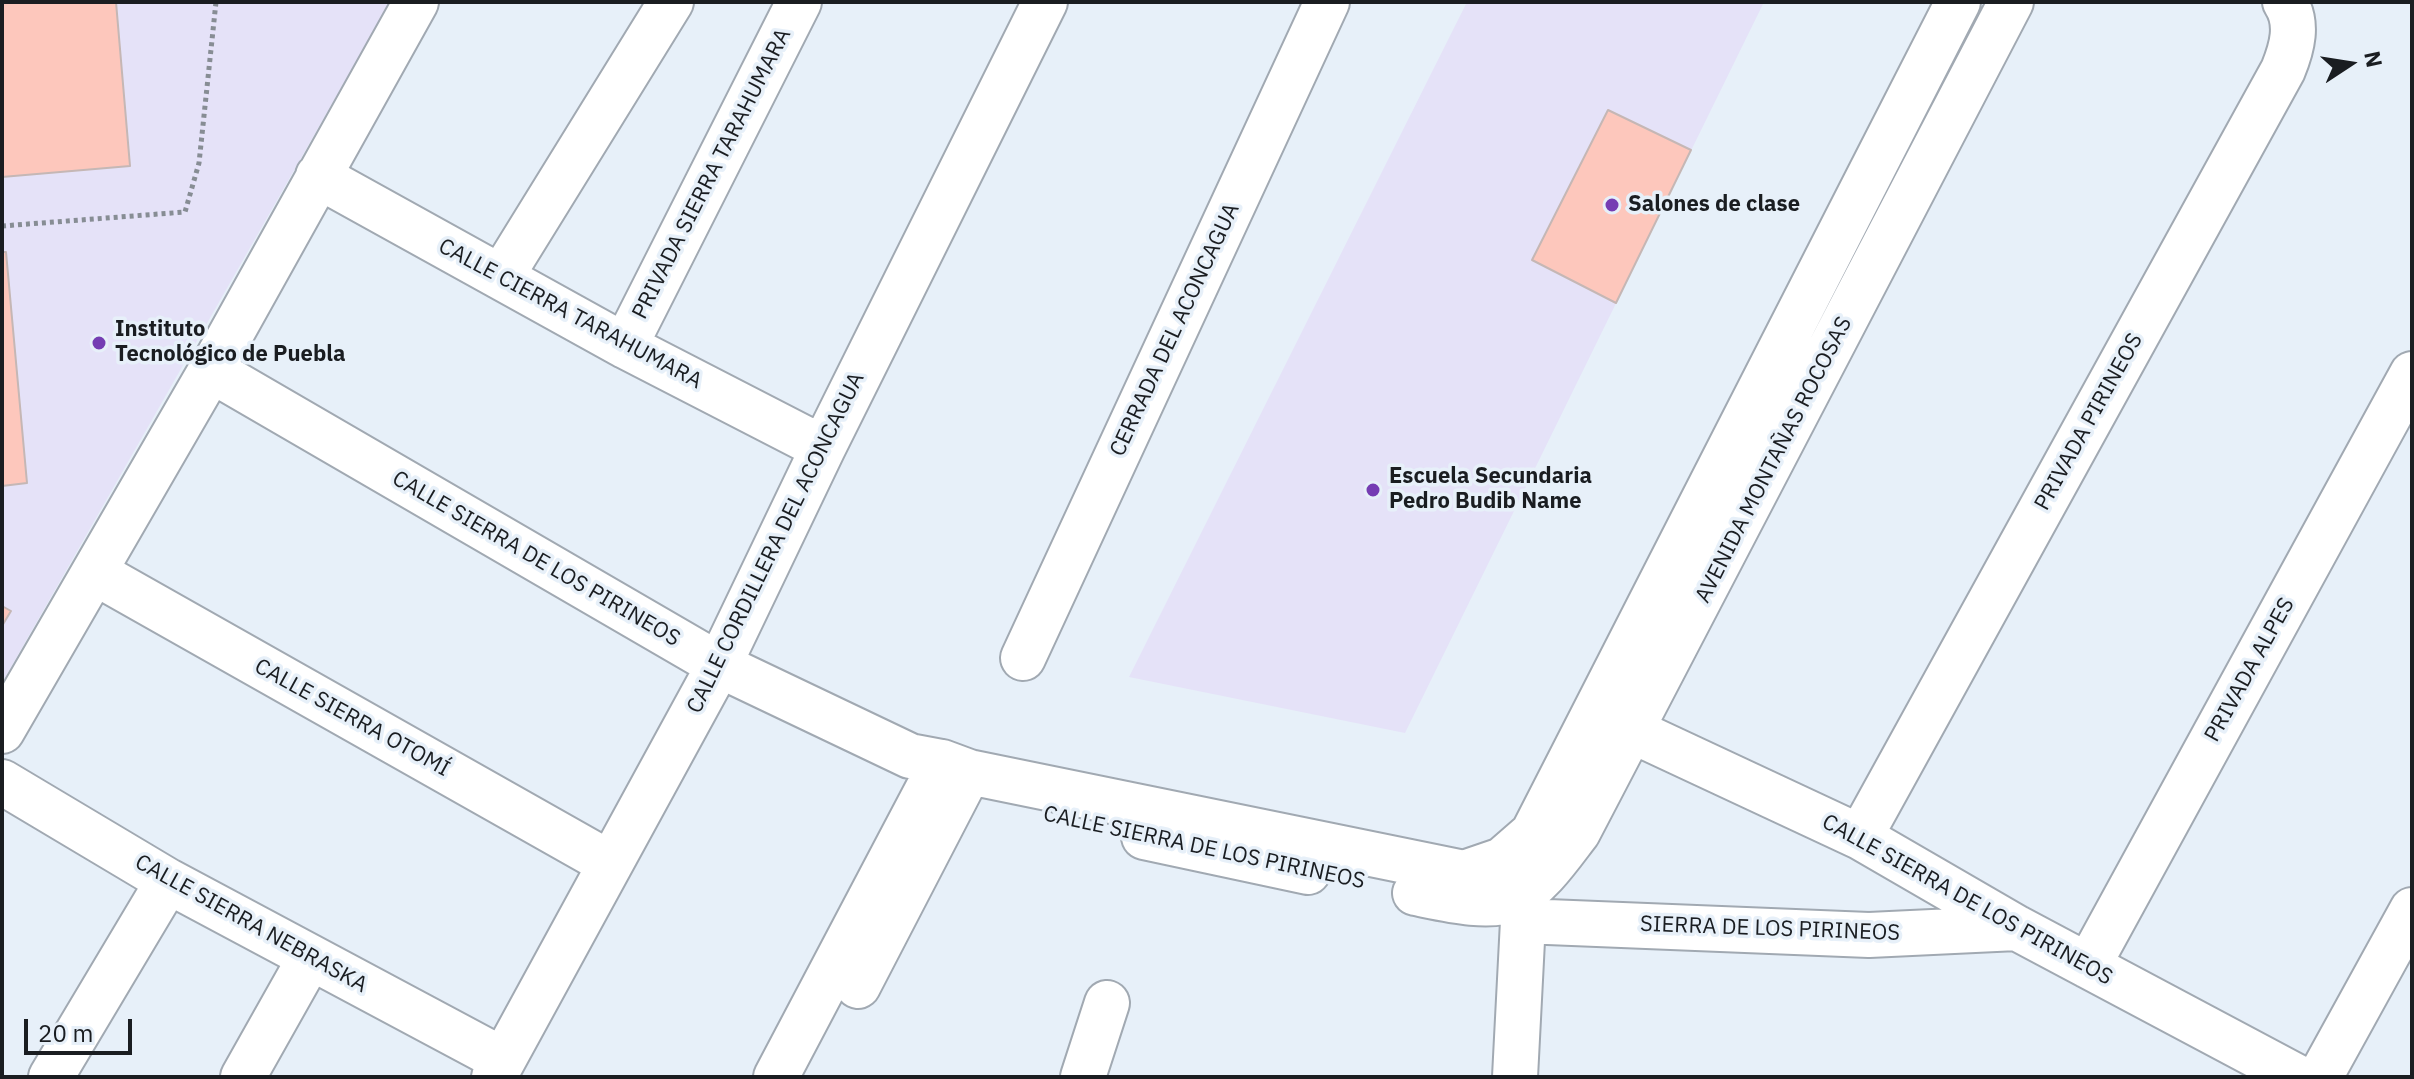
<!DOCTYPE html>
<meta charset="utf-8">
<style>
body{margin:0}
#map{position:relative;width:2414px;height:1079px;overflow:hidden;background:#e7f0f9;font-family:"IBM Plex Sans",sans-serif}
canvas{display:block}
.frame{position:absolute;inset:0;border:4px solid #1a1d21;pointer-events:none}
.north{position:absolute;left:2310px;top:24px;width:80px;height:80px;-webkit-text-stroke:6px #e7f0f9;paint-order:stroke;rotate:78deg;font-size:22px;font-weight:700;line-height:32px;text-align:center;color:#1a1d21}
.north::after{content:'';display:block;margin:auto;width:28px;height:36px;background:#1a1d21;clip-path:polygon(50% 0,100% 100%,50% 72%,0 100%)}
.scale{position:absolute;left:24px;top:1019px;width:108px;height:36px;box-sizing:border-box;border:4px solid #1a1d21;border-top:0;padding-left:10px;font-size:24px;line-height:28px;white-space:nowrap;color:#1a1d21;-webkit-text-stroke:6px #e7f0f9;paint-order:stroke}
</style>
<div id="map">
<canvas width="2414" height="1079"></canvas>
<div class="frame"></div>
<div class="north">N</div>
<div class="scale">20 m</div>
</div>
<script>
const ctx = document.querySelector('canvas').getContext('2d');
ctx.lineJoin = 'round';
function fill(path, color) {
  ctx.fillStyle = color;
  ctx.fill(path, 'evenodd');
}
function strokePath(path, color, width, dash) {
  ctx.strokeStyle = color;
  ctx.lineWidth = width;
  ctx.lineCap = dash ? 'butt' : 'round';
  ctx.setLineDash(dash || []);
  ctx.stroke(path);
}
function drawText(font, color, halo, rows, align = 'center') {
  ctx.font = font + ' "IBM Plex Sans",sans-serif';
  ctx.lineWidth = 7;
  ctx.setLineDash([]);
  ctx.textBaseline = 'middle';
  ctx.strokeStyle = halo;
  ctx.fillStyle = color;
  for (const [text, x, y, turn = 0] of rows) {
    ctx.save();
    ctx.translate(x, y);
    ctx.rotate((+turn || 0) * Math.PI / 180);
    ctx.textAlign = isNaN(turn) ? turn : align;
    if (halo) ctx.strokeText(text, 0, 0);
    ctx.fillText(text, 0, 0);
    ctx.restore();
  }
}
fill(new Path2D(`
 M2 2H390L2 683Z
 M1467 2H1764L1405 733 1129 677Z`), '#e5e2f8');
const building = new Path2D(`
 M2 2H116L130 166 2 177Z
 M1608 110 1691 150 1616 303 1532 260Z
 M2 252H6L27 483 2 486Z
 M2 606 11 611 2 626Z`);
fill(building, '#fdc7bc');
strokePath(building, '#c5b7b5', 2);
const minor = new Path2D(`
 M318 176 625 346 823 448
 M501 277 671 2
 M625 346 799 2
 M211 370 719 665 910 756 942 762 969 772 1464 873 1502 860 1533 833 1958 2
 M94 572 609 863
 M1023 658 1327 2
 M2 731 211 370 416 2
 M1633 731 1860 837 2017 928 2297 1077
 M2 782 168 881 503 1060
 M1144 837 1308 872
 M1860 837 2283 70C2292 48 2299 23 2285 2
 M1415 893C1441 898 1488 910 1513 899 1539 887 1561 854 1578 832L2011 2
 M1511 893 1523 921 1515 1077
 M1523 921 1869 935 2017 928
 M2088 966 2412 374
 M858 986 969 772
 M51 1077 168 881
 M243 1077 310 958
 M494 1077 719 665 823 448 1045 2
 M776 1077 942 762
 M1083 1077 1107 1003
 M2320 1077 2412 910`);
strokePath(minor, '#a1a9b2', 48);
strokePath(new Path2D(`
 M2 226 185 212 199 163 216 2`), '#878d94', 5, [4, 4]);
strokePath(minor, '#fff', 44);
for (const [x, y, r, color] of [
 [1612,205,8,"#753db3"],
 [99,343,8,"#753db3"],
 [1373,490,8,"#753db3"]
]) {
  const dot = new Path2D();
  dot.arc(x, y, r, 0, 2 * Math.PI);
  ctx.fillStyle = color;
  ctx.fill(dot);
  strokePath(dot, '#e7f0f9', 3);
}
drawText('22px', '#1a1d21', '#e7f0f9', [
 ["PRIVADA SIERRA TARAHUMARA",712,174,-63],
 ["CALLE CIERRA TARAHUMARA",570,314,28],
 ["CERRADA DEL ACONCAGUA",1175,330,-65],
 ["PRIVADA PIRINEOS",2089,422,-61],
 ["AVENIDA MONTAÑAS ROCOSAS",1774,460,-63],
 ["CALLE CORDILLERA DEL ACONCAGUA",776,543,-64],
 ["CALLE SIERRA DE LOS PIRINEOS",536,559,30],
 ["PRIVADA ALPES",2250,670,-61],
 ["CALLE SIERRA OTOMÍ",352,718,29],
 ["CALLE SIERRA DE LOS PIRINEOS",1204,848,12],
 ["CALLE SIERRA DE LOS PIRINEOS",1967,900,29],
 ["CALLE SIERRA NEBRASKA",251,924,29],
 ["SIERRA DE LOS PIRINEOS",1770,929,2]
]);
drawText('bold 22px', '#1a1d21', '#e7f0f9', [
 ["Salones de clase",1628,205],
 ["Instituto",115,330],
 ["Tecnológico de Puebla",115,355],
 ["Escuela Secundaria",1389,477],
 ["Pedro Budib Name",1389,502]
], 'left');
</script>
